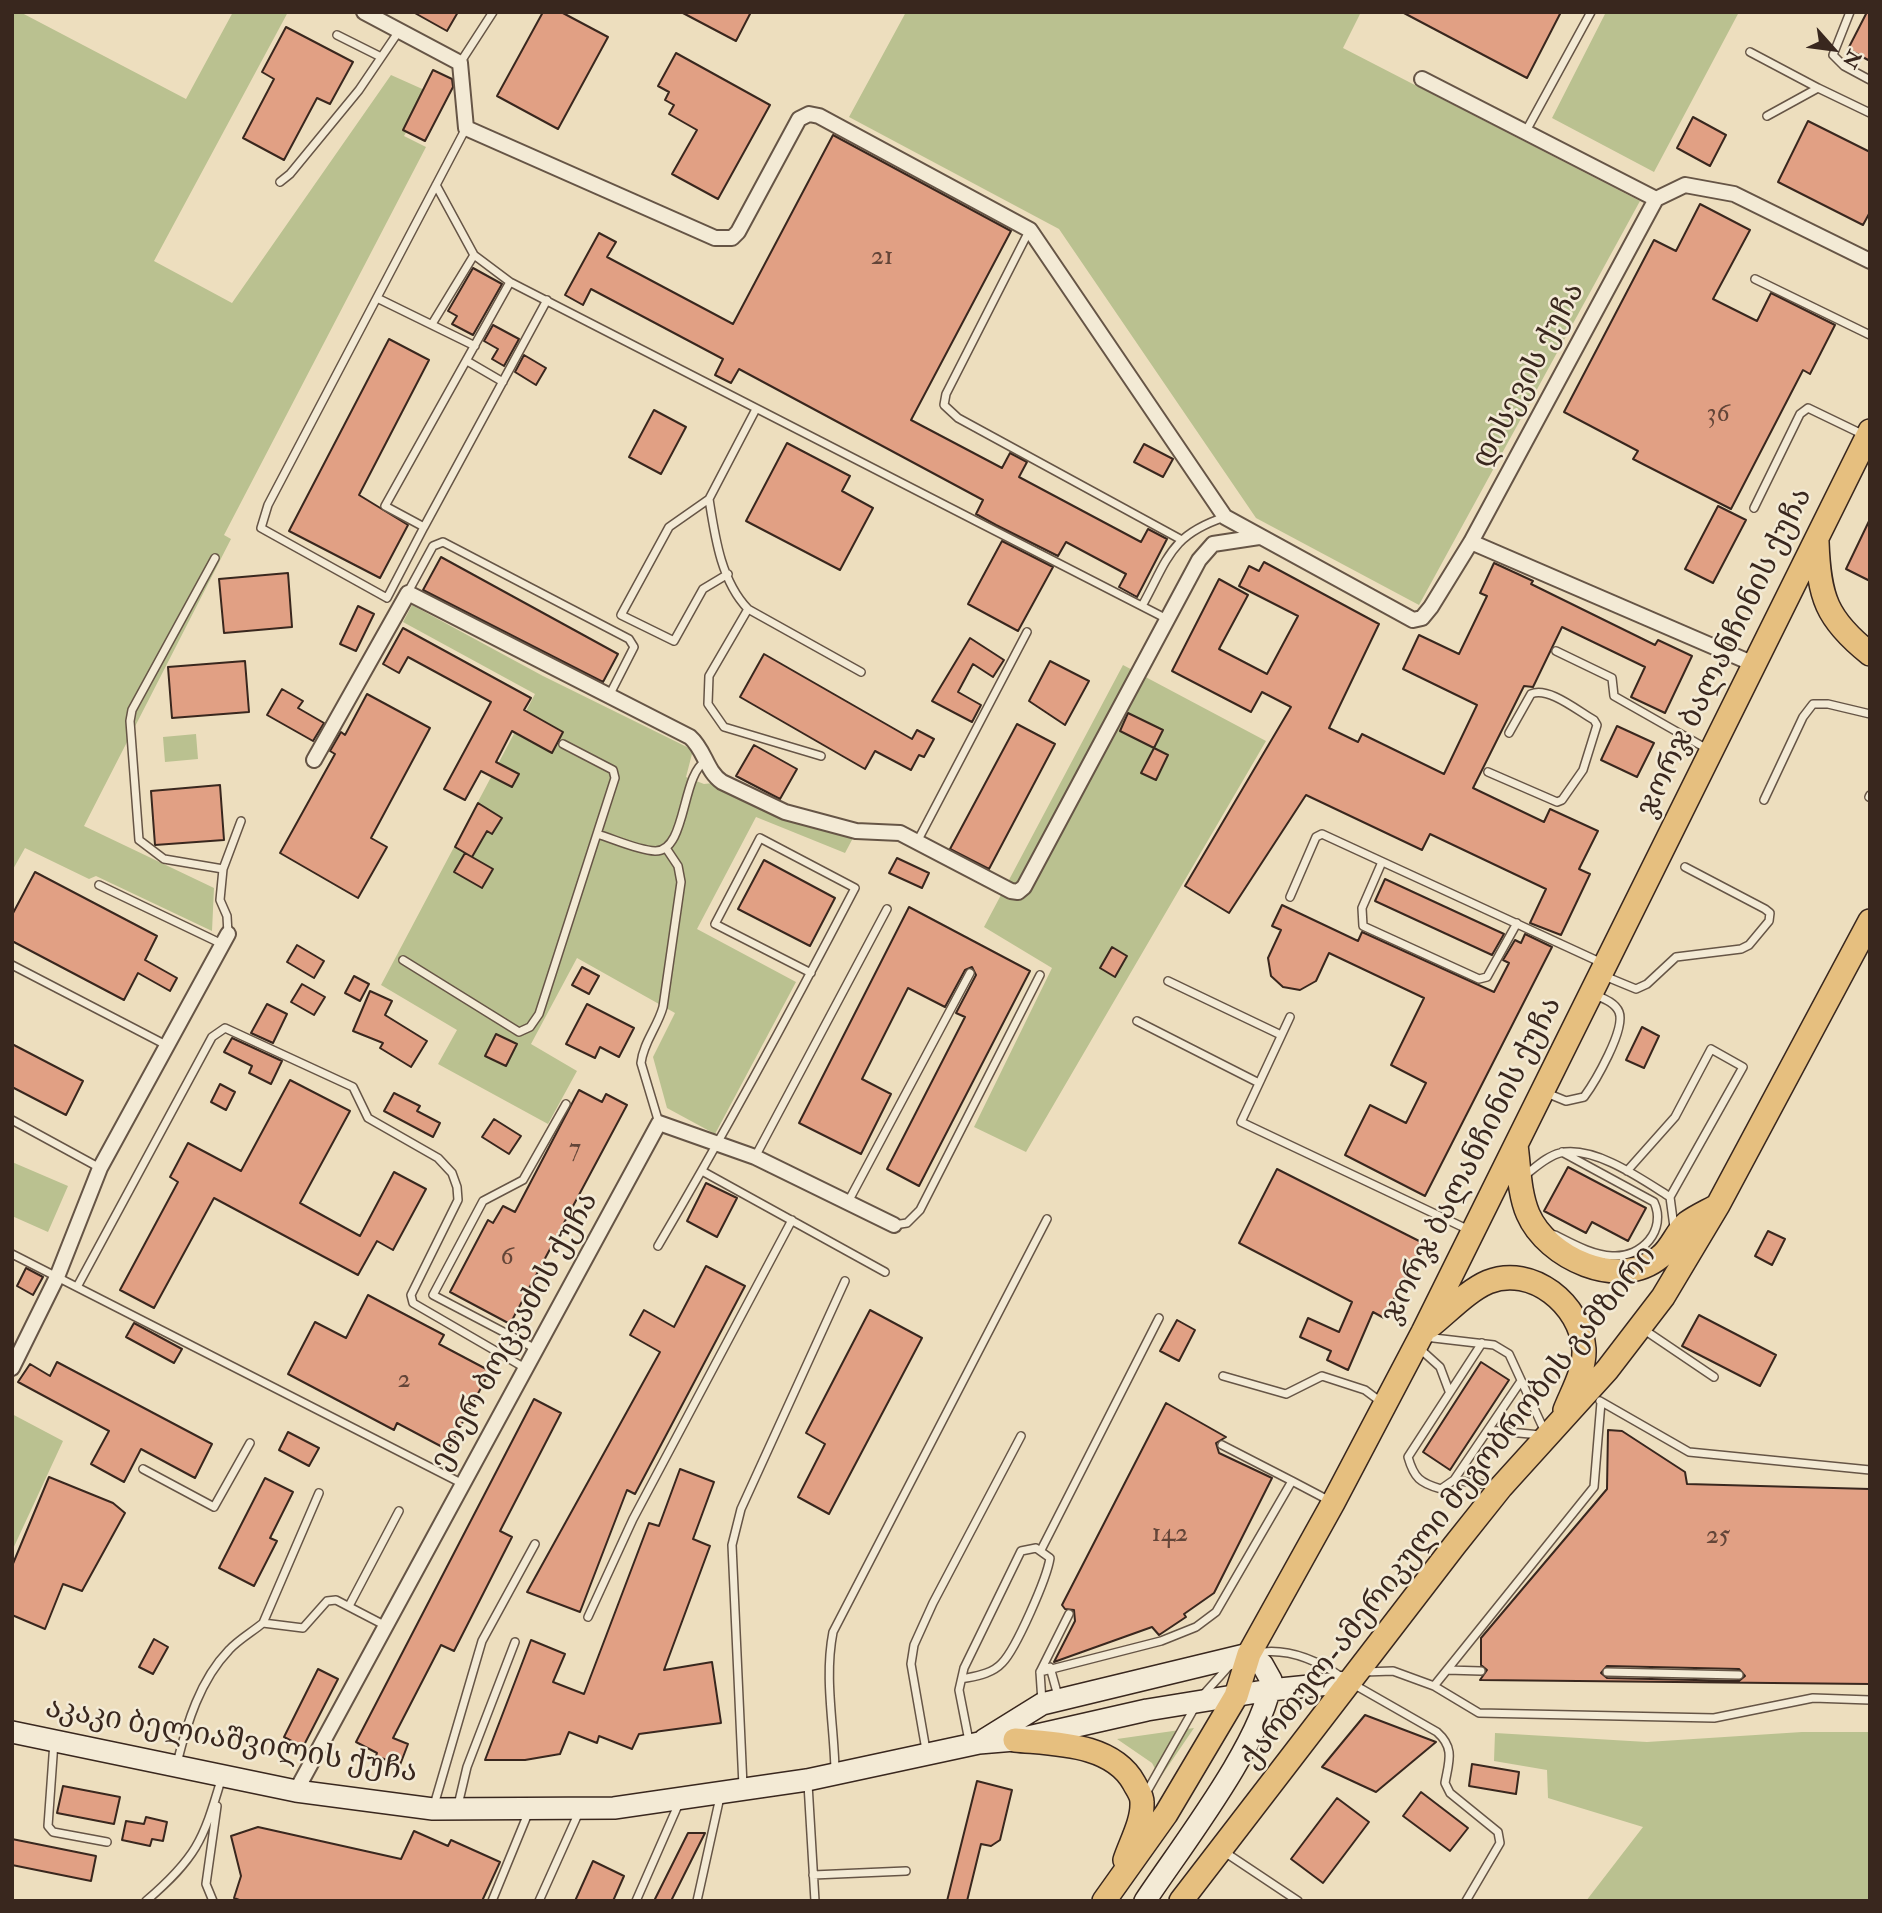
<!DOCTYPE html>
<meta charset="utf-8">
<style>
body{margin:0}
#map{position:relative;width:1882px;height:1913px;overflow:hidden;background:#eddebe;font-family:"IM FELL Double Pica",serif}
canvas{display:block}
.frame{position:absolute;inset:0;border:14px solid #39271e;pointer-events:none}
.north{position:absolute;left:1798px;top:14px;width:70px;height:70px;-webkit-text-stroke:5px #f3ead5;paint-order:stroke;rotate:118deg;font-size:19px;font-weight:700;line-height:28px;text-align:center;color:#39271e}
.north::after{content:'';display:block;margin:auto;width:24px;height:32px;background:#39271e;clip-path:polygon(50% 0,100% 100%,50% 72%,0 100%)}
</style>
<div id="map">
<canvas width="1882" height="1913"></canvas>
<div class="frame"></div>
<div class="north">N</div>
</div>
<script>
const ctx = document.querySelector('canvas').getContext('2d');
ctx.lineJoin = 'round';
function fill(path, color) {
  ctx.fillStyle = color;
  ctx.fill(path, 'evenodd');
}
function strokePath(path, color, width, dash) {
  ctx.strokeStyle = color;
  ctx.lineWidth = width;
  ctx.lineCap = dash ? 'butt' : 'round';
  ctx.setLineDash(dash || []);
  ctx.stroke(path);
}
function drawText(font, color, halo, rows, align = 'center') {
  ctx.font = font + ' "IM FELL Double Pica","Noto Serif Georgian",serif';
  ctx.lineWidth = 5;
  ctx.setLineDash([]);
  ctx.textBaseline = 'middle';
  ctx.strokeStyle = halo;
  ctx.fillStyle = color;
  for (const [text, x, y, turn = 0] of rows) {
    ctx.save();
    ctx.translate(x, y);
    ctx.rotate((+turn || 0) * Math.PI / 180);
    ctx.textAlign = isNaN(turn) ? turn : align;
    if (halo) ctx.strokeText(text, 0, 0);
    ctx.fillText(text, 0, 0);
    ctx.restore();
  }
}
fill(new Path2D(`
 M12 12H20L186 99 233 12H288L154 261 232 303 391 75 429 92 404 136 426 147 224 535 231 539 84 826 214 888 212 931 96 876 89 879 25 848 12 871Z
 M906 12H1361L1343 48 1640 201 1419 605 1256 518 1059 229 849 117Z
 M1606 12H1739L1654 172 1552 118Z
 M412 605 543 676 693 750 686 777 704 784 713 783 780 818 853 838 845 853 756 817 697 929 796 982 715 1134 667 1108 653 1057 675 1013 577 958 531 1044 577 1071 548 1124 438 1064 457 1030 381 985 535 694 403 622Z
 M1123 665 1266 741 1026 1152 974 1127 1052 968 984 927Z
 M196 734 198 759 165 762 163 737Z
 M12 1162 68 1186 48 1232 12 1216Z
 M12 1414 63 1441 12 1551Z
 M1194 1728 1160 1778 1152 1763 1117 1739Z
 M1802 1732H1870V1901H1586L1643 1827 1548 1798 1547 1770 1494 1761 1495 1733 1647 1742Z`), '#bac190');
const building = new Path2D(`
 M413 12H458L447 31Z
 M543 12H561L608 37 558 129 497 96Z
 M681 12H751L736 41Z
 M1402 12H1561L1527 78Z
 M1867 12H1870V61L1848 49Z
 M286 27 353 62 330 104 317 98 284 160 243 138 274 79 262 72Z
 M676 53 770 105 718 199 672 174 697 130 669 114 674 105 665 100 669 92 658 86Z
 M433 70 452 79 453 87 425 141 403 130Z
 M1693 117 1726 135 1710 166 1677 148Z
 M1808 121 1870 152V212L1863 225 1778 182Z
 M833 135 1011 231 911 420 1002 468 1010 453 1027 462 1019 477 1141 542 1148 529 1167 539 1137 597 1119 587 1126 574 1066 542 1058 556 996 525 976 514 983 500 739 369 731 383 715 375 723 359 591 289 583 305 565 295 599 233 616 242 607 257 733 324Z
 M1700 204 1750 230 1713 299 1757 321 1771 293 1835 325 1810 374 1803 370 1731 509 1633 459 1638 451 1564 412 1654 240 1676 251Z
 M473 268 502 284 473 335 452 324 457 316 448 311Z
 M493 325 519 339 504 366 492 359 498 349 484 341Z
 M389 339 429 360 359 495 408 525 380 578 289 531Z
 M524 355 546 368 536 385 515 372Z
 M654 410 686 427 661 474 629 457Z
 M787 443 850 476 842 491 873 508 840 570 746 521Z
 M1144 444 1173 459 1163 477 1134 462Z
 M1718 506 1746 520 1713 583 1685 569Z
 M1870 519V581L1846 569Z
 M1002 541 1053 567 1018 631 968 604Z
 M441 557 618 654 603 682 423 590Z
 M1264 562 1379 624 1329 728 1358 742 1362 734 1444 774 1477 705 1403 669 1419 635 1459 654 1487 596 1480 593 1494 563 1533 581 1531 584 1655 645 1658 640 1692 656 1665 713 1631 697 1645 667 1562 627 1533 687 1524 686 1473 788 1544 822 1550 809 1598 831 1579 869 1590 874 1561 935 1530 923 1546 889 1430 834 1422 850 1306 795 1229 913 1185 886 1291 707 1262 692 1251 712 1172 671 1219 579 1248 595 1219 649 1267 674 1298 616 1239 586 1249 566 1259 571Z
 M288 573 292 627 224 633 219 579Z
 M358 606 374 614 356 651 340 644Z
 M403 628 531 698 524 710 563 732 552 753 512 731 496 762 519 774 512 787 481 771 465 800 444 789 491 702 408 657 399 673 383 664Z
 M970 638 1004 660 993 677 973 664 958 692 981 705 972 722 932 701Z
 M764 654 912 739 917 730 934 739 924 757 919 755 911 770 875 751 865 769 740 697Z
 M245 661 249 712 172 718 168 667Z
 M1050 661 1089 681 1065 725 1029 701Z
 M282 689 303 701 298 708 324 723 313 741 267 715Z
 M367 694 430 728 371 838 387 847 358 898 280 853 335 754 330 751 341 732 345 735Z
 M1128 713 1163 730 1154 748 1120 731Z
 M1017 724 1055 744 989 869 950 849Z
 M1617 726 1654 743 1637 777 1601 760Z
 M754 745 797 769 780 799 736 776Z
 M1154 748 1168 755 1156 780 1141 773Z
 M220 785 224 840 155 845 151 791Z
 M478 803 502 818 492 834 487 831 472 857 455 847Z
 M465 853 493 869 482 888 454 872Z
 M897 858 929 873 922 888 889 873Z
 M764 860 835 898 810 946 738 909Z
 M35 872 157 936 145 960 177 978 170 991 138 973 124 1000 12 941V915Z
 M1385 879 1504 934 1492 955 1375 901Z
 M1282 905 1358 941 1362 932 1494 992 1509 963 1503 960 1515 940 1521 943 1525 934 1552 947 1425 1196 1345 1155 1370 1105 1406 1123 1426 1083 1391 1065 1424 998 1329 953 1316 981 1300 990 1283 987 1271 976 1268 958 1281 930 1272 926Z
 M909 907 1030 971 919 1186 887 1169 965 1017 956 1013 976 975 972 967 965 970 945 1007 908 988 862 1079 891 1094 861 1154 799 1123Z
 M297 945 324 961 314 978 287 962Z
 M1112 947 1127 956 1115 977 1100 968Z
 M582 967 599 976 589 994 572 985Z
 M354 976 369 984 360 1001 345 993Z
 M302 984 325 997 314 1015 291 1002Z
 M370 991 392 1001 385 1015 427 1041 411 1067 380 1048 383 1043 353 1031Z
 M267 1004 287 1014 273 1043 251 1033Z
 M587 1004 634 1028 619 1057 600 1047 595 1058 566 1044Z
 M1642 1027 1659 1036 1644 1068 1626 1060Z
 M496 1034 517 1044 506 1066 485 1056Z
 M232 1038 282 1061 271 1084 249 1073 252 1066 224 1052Z
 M12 1044 83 1081 66 1115 12 1087Z
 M290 1080 350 1111 300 1203 360 1236 394 1172 426 1189 393 1250 377 1241 358 1275 214 1198 154 1308 120 1290 178 1182 170 1177 188 1143 241 1171Z
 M220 1084 235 1092 226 1110 211 1102Z
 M579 1090 602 1102 606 1094 627 1105 510 1324 450 1292 488 1220 493 1223 503 1206 515 1212Z
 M394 1093 420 1106 417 1111 440 1123 433 1137 384 1111Z
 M494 1119 521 1136 509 1154 482 1137Z
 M1568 1167 1646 1208 1628 1241 1592 1222 1586 1233 1544 1211Z
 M1277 1169 1423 1243 1384 1318 1373 1312 1348 1370 1327 1360 1331 1351 1300 1337 1308 1318 1339 1332 1352 1302 1239 1243Z
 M706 1183 737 1198 717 1237 687 1221Z
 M1768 1231 1785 1239 1772 1265 1755 1256Z
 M706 1266 745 1286 635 1494 627 1490 580 1612 527 1592 660 1352 630 1335 644 1310 674 1327Z
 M26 1268 43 1277 33 1295 17 1286Z
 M368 1295 444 1335 439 1344 490 1371 448 1450 397 1423 394 1430 288 1374 315 1322 346 1338Z
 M870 1310 922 1338 829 1514 798 1497 825 1444 806 1433Z
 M1699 1315 1776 1355 1760 1386 1682 1346Z
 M1177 1320 1195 1330 1179 1361 1160 1351Z
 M134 1323 182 1349 174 1363 126 1337Z
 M57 1362 212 1444 195 1478 141 1449 124 1482 91 1464 109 1431 18 1382 30 1364 50 1376Z
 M1481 1362 1509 1380 1450 1470 1423 1452Z
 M534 1399 561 1413 500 1531 512 1537 454 1651 441 1645 393 1738 408 1744 400 1765 376 1756 377 1753 356 1742Z
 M1166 1403 1226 1437 1216 1443 1219 1453 1272 1478 1214 1593 1184 1614 1186 1617 1159 1635 1152 1627 1054 1662 1075 1621 1074 1610 1065 1609 1062 1605Z
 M1608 1430 1622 1431 1685 1472 1687 1484 1870 1489V1684L1480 1680 1487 1670 1481 1665V1638L1607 1489ZM1607 1666 1739 1669 1745 1676 1739 1681 1607 1678 1601 1673Z
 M288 1432 319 1448 309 1466 279 1450Z
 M680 1469 714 1482 693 1539 710 1546 664 1670 712 1662 721 1723 639 1734 632 1749 599 1736 597 1743 569 1732 560 1754 525 1760H485L531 1640 565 1654 553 1682 584 1694 649 1523 659 1526Z
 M49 1477 113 1503 125 1513 82 1591 63 1584 45 1629 12 1615V1566Z
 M265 1478 293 1492 270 1538 277 1541 254 1586 219 1568Z
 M154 1639 168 1647 153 1674 139 1667Z
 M318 1669 338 1679 303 1747 284 1737Z
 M1365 1715 1436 1742 1376 1792 1322 1767Z
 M1472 1764 1519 1772 1516 1794 1469 1786Z
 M977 1781 1012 1790 1000 1840 991 1846 981 1844 967 1901H947Z
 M63 1786 120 1797 114 1824 57 1813Z
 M1421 1792 1468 1828 1450 1851 1403 1816Z
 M1337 1798 1369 1822 1323 1883 1291 1859Z
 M146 1817 167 1822 163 1841 152 1839 150 1846 122 1840 126 1821 144 1824Z
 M258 1827 401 1859 414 1831 448 1846 451 1840 500 1862 482 1901H242L234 1898 241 1876 231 1836Z
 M688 1833H705L671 1901H654Z
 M12 1839 96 1856 91 1881 12 1865Z
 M593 1861 624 1876 613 1901H575Z`);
fill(building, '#e1a084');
strokePath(building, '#39271e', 2);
const service = new Path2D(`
 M1850 12 1833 55 1844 66 1870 80
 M337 35 381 57
 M1750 52 1818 88
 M460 63 493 12
 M1767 116 1818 88 1870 113
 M1526 131 1591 12
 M280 182 290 174 359 90 399 31
 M436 185 474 255 510 282 1167 619
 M1029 231 946 394 944 405 958 418 1180 539
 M1755 279 1870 335
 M510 282 385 506 424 527 547 300
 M377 298 475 346
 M432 324 474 255
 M467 361 503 382
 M709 499 756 409
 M1754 508 1800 414 1808 408 1864 435
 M424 527 387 598 261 528 268 505 466 128
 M215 558 132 710 130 721 139 840 164 859 223 869 220 900 227 916 228 934
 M728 574 703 589 674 641 621 615 669 527 709 499C715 537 721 581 748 609L861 672
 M408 592 433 546 443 542 629 639 634 647 609 696
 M1142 606C1168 559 1170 535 1225 517
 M748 609 709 676 708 704 724 727 821 756
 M1556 651 1612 678 1614 696 1709 750
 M1488 772 1557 802 1562 800 1583 770 1597 725 1594 720C1578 711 1548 686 1531 694L1509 733
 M1869 797 1870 795
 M1764 800 1803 717 1813 704H1828L1870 714
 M597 834C614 839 637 850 655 851 687 852 681 774 706 761
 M918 840 1027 632
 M1382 862 1362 908 1363 926 1479 979 1487 977 1517 923
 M223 869 241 821
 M99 885 222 944
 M1290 897 1316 837 1322 834 1602 963
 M403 960 519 1032 530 1027 539 1014 615 778 613 770 563 744
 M12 965 166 1045
 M1602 975 1636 989 1647 984 1676 957 1741 949 1749 945 1769 921 1770 913 1765 909 1685 867
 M1168 981 1281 1035
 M1290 1017 1241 1122 1469 1230
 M1137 1021 1259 1083
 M1544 1092 1566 1101 1584 1097C1595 1082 1626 1029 1619 1012 1615 1002 1602 998 1593 994
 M12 1120 100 1168
 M659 1123 641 1063C643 1043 658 1026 663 1007L681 882 678 866 666 848
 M755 1157 887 909
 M702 1171 885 1272
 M1627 1171 1675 1117 1711 1049 1743 1067 1670 1197
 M1524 1176C1535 1168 1547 1156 1560 1153 1594 1145 1643 1180 1670 1197L1674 1227
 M848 1202 970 973
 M894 1225 907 1223 920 1210 1040 975
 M1555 1235C1573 1244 1592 1255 1612 1256 1642 1258 1667 1230 1654 1202L1562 1152
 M658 1246C727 1129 792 1009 855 888L760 838 715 924 811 973
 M12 1254 463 1484
 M77 1287 212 1037 225 1028 353 1087 368 1118 438 1158 452 1173 457 1187 458 1200 411 1295 413 1303 525 1368
 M1643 1329 1714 1377
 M1425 1337 1494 1345 1509 1354 1545 1432
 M1482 1343 1408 1457C1414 1478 1420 1483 1441 1489L1454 1480 1521 1381
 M1419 1348 1440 1367 1449 1391
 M536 1349 433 1295 483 1201 523 1180 566 1104
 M1223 1376 1286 1394 1322 1376 1365 1390 1381 1402
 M1600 1401 1689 1452 1870 1470
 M1488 1430 1540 1435
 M1222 1445 1292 1481
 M143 1469 214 1507 250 1443
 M1454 1480 1495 1486
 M1041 1550 1159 1318
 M349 1606 399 1511
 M588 1617 633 1519 792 1220
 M263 1623 319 1493
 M1256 1653C1287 1647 1317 1660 1343 1678
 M1050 1667 1058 1696
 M1447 1670 1481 1671
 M1040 1672 1069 1614
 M1364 1672 1393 1671 1434 1686 1479 1713 1714 1718 1813 1698 1870 1700
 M1607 1672 1739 1675
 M962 1679C976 1676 992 1674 1002 1663 1016 1649 1047 1578 1050 1558L1036 1548 1021 1551 964 1668 959 1690 969 1741
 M1353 1684 1437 1732C1455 1748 1449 1761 1445 1783L1450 1793 1498 1832 1500 1843 1466 1901
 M1434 1686 1594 1487 1601 1402
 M1203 1695 1230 1665
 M1042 1702 1040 1672 1161 1641 1196 1627 1216 1612 1292 1481 1330 1501
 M54 1742 48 1826 53 1832 107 1842
 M926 1750 911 1664 914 1645 933 1603 1021 1436
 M177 1763C187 1723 200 1680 229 1650 238 1640 252 1632 263 1623L303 1628 327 1601 336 1600 386 1626
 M835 1770C834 1724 824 1678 833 1632L1047 1219
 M808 1784 815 1901
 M743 1786 732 1545 741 1509 845 1281
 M1145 1795 1196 1705
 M434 1805 482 1641 535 1544
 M458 1805 467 1767 515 1642
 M1223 1851 1298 1901
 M813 1875 906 1871
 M146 1901C196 1858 203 1841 221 1780
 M213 1901 206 1884 217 1806
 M492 1901 529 1811
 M539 1901 579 1812
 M636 1901 679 1803
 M697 1901 720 1797`);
const minor = new Path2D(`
 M364 12 460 63 466 128 715 238H732L738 232 799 119 809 114 819 116 1030 230 1225 517 1413 620 1422 618 1431 607 1471 542 1656 199 1685 185 1734 194 1870 261
 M1422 79 1656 199
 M1471 542 1756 665
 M314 760 408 593 690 737C705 750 706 771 722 782L785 812 856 831 900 833 1011 891 1018 892 1024 887 1199 560 1213 544 1259 537
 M12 1368 57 1277 100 1168 228 934
 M296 1791 659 1123 755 1157 894 1225`);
const secondary = new Path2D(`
 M12 1732 296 1791 433 1809 614 1808 807 1780 979 1743 1015 1740 1147 1710 1270 1690 1349 1682
 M984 1740 1042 1704 1249 1654 1262 1664 1271 1680C1264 1740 1180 1848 1145 1901`);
const primary = new Path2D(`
 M1817 542C1819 597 1826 619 1870 654
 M1516 1145C1519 1167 1519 1193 1528 1214 1547 1258 1619 1291 1660 1257 1672 1248 1676 1232 1687 1223 1695 1217 1706 1212 1715 1207
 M1429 1327C1447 1313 1467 1291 1488 1282 1532 1264 1581 1305 1584 1349 1585 1370 1573 1390 1565 1410
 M1015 1740C1054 1744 1112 1743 1134 1783 1137 1789 1142 1795 1142 1802 1143 1821 1131 1842 1125 1860
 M1104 1901 1166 1814 1236 1696 1249 1654 1333 1503 1423 1332 1870 431
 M1181 1901 1454 1546 1501 1487 1607 1370 1663 1297 1718 1205 1870 921`);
strokePath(service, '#665546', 10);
strokePath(minor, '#665546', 18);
strokePath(secondary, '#39271e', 24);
strokePath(primary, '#39271e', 26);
strokePath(service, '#f3ead5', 7);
strokePath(minor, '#f3ead5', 14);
strokePath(secondary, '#f3ead5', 21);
strokePath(primary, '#e6bf7f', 23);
drawText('26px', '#634538', null, [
 ["21",882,258],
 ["36",1718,415],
 ["7",575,1150],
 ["6",507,1258],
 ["2",404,1381],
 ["142",1170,1535],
 ["25",1718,1537]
]);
drawText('30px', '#39271e', '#f3ead5', [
 ["დისევის ქუჩა",1530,376,-62],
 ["ჯორჯ ბალანჩინის ქუჩა",1726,653,-64],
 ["ჯორჯ ბალანჩინის ქუჩა",1473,1161,-63],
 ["ეთერ ბოცვაძის ქუჩა",516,1332,-61],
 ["ქართულ-ამერიკული მეგობრობის გამზირი",1450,1508,-52],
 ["აკაკი ბელიაშვილის ქუჩა",231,1742,10]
]);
</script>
